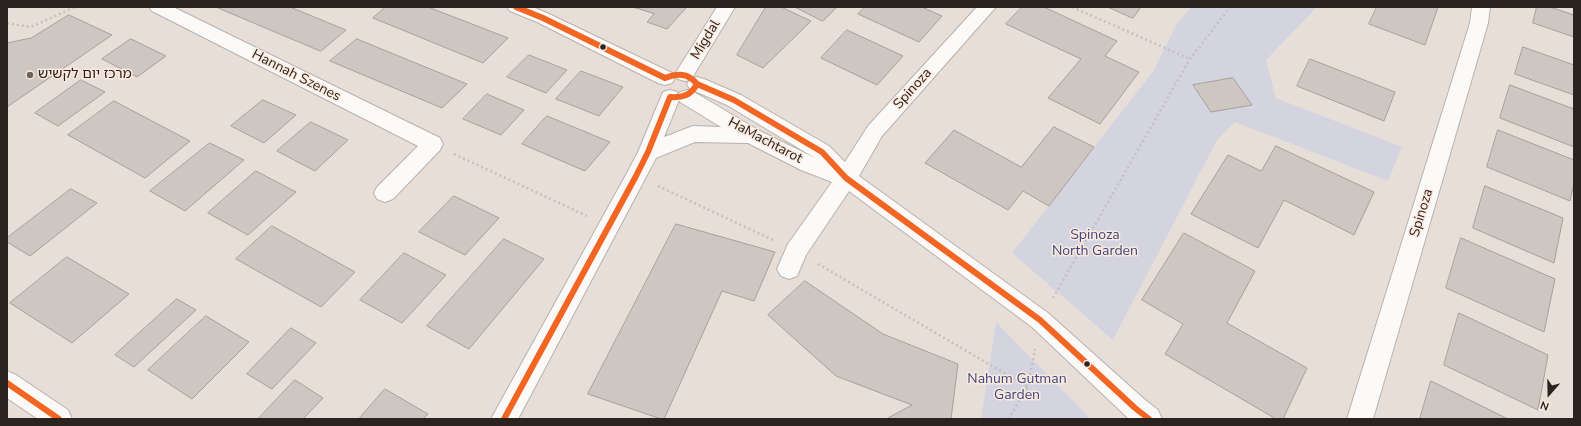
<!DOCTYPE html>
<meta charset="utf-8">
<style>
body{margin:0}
#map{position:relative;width:1581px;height:426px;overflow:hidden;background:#e8ded8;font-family:"Nunito Sans",sans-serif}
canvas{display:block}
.frame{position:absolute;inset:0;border:8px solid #2a231f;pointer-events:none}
.north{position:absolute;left:1529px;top:374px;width:40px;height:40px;-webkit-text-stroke:3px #fce9de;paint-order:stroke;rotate:200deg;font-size:11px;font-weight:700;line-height:16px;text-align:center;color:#2a231f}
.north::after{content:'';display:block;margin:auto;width:14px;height:18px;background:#2a231f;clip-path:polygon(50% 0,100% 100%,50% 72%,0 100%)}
</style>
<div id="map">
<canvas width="1581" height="426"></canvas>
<div class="frame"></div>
<div class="north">N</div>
</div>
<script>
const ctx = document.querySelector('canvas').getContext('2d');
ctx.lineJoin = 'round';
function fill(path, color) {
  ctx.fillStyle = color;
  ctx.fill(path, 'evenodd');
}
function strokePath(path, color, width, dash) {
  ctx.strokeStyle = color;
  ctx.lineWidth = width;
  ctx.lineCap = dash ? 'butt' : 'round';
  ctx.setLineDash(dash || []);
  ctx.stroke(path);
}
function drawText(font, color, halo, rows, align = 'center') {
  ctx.font = font + ' "Nunito Sans","Noto Sans Hebrew",sans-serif';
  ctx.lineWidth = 3;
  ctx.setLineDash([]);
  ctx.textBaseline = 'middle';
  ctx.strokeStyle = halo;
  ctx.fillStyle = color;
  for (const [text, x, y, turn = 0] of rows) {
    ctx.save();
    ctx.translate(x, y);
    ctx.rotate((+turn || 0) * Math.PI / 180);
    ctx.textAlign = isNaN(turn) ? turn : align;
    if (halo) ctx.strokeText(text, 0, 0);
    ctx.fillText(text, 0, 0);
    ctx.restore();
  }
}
fill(new Path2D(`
 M1191 7H1317L1266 60 1276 98 1402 147 1388 181 1235 122 1217 140 1113 340 1012 253 1154 70 1176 25Z
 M996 322 1091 419H981Z`), '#d4d4e0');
const building = new Path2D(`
 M216 7H290L346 30 321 51Z
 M386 7H428L508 38 483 63 373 18Z
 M633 7H684L686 8 667 29 647 22 654 14Z
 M766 7H781L811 21 763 68 737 55Z
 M795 7H837L823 21Z
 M865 7H922L942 16 919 42 858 14Z
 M1022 7H1044L1117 41 1105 56 1139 72 1100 124 1048 98 1081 59 1006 24Z
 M1108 7H1141L1133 18Z
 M1377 7H1438L1425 45 1369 24Z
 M1537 7H1550L1574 15V37L1533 23Z
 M69 15 112 35 7 107V43L31 38Z
 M847 30 903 56 877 85 821 58Z
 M131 39 166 56 137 77 102 59Z
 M357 39 467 84 442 108 330 61Z
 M1523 47 1574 65V95L1515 74Z
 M529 55 567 70 546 93 507 77Z
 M1310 59 1395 92 1384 121 1297 86Z
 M581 71 623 87 599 116 556 99Z
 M1233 78 1252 105 1211 112 1193 85Z
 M81 80 105 92 58 126 35 113Z
 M1510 85 1574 109V147L1500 118Z
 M487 94 524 110 501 135 463 119Z
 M263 100 296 115 264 143 231 126Z
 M114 101 190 141 145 178 68 135Z
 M547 116 610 142 585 171 522 144Z
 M311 122 348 140 315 171 277 151Z
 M1054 127 1094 147 1049 206 1023 191 1008 210 925 163 954 130 1021 167Z
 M1498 130 1574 160V183L1570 201 1487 167Z
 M210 143 244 160 185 211 150 191Z
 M1276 146 1374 192 1354 235 1284 200 1258 248 1191 214 1228 155 1261 171Z
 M256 171 296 192 248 235 208 213Z
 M1485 186 1563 218 1554 263 1473 228Z
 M71 189 97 203 30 256 7 242V238Z
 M454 196 499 218 465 255 419 232Z
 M676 224 775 252 754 301 722 291 664 419H661L588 394Z
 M272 226 355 272 321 307 236 259Z
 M1184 233 1255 271 1227 323 1307 368 1283 419H1276L1165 354 1183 324 1142 300Z
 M1461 238 1555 279 1544 332 1446 288Z
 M504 239 544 259 469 349 427 326Z
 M404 253 446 275 402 323 360 300Z
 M67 257 129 294 72 343 10 303Z
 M805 281 883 334 958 364 951 419H886L912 405 836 376 768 315Z
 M177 299 196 310 134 367 115 355Z
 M1459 313 1548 355 1538 410 1444 365Z
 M206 316 249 342 192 399 148 370Z
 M291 328 316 343 272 389 247 374Z
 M295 380 323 398 303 419H258Z
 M1431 381 1508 419H1420Z
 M385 389 428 414 423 419H359Z`);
fill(building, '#cec6c1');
strokePath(building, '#a79f9a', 1);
const minor = new Path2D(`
 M149 7H173L440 138 443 144 440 150 393 199 385 202 377 199 374 193 377 187 418 146 152 11Z
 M507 7H533L549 14 672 73 675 78 672 83 665 85 658 83 537 22 510 11Z
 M717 7H735L692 78 697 77 704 79 741 95 829 146 845 162 868 126 977 7H996L882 136 859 176 1048 313 1144 399 1158 410 1162 419H1129L1032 327 849 191 806 255 797 276 789 279 781 276 777 269 788 244 832 182 801 170 748 143 695 142 656 158 518 419H491L627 173 638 152 663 92 670 90 677 92 678 95 680 92 687 90 694 92 758 130 815 158 727 105 690 89 687 84 690 80 685 81 678 79 675 74ZM679 100 680 102 721 127 693 126 664 137Z
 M1472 7H1490L1488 23 1373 419H1347L1470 23Z
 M7 371 16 375 68 410 72 419H38L7 398Z`);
strokePath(minor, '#b9b1ad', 2);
strokePath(new Path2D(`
 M1072 7 1190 59
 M7 23 31 27 75 7
 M454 154 587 216
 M658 186 773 240
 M818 264 1028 387
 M1053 298 1190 59 1230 7
 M1008 419 1028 387 1035 349`), '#c3c0bf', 2.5, [2, 3]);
fill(minor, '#fcfaf9');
strokePath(new Path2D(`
 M697 84 734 100 822 152 846 178 1040 320 1135 408 1149 419
 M7 383 59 419
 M504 419 636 176 648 152 670 97C683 98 691 95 697 84 688 73 678 73 665 78L543 18 516 7`), '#f26522', 6);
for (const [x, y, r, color] of [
 [603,47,3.5,"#2a231f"],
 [30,75,4,"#6c6460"],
 [1087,364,3.5,"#2a231f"]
]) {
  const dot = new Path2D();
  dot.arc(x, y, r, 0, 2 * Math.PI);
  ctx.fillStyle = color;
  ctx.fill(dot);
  strokePath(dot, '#fce9de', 1.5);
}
drawText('14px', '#2a231f', '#fce9de', [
 ["Migdal",706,40,-59],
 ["Hannah Szenes",296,76,27],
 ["Spinoza",913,89,-48],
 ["HaMachtarot",765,141,28],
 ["Spinoza",1422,213,-73]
]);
drawText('14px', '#2a231f', '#fce9de', [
 ["מרכז יום לקשיש",38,75]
], 'left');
drawText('14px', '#3d4980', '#fce9de', [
 ["Spinoza",1095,236],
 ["North Garden",1095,252],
 ["Nahum Gutman",1017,380],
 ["Garden",1017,396]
]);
</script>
